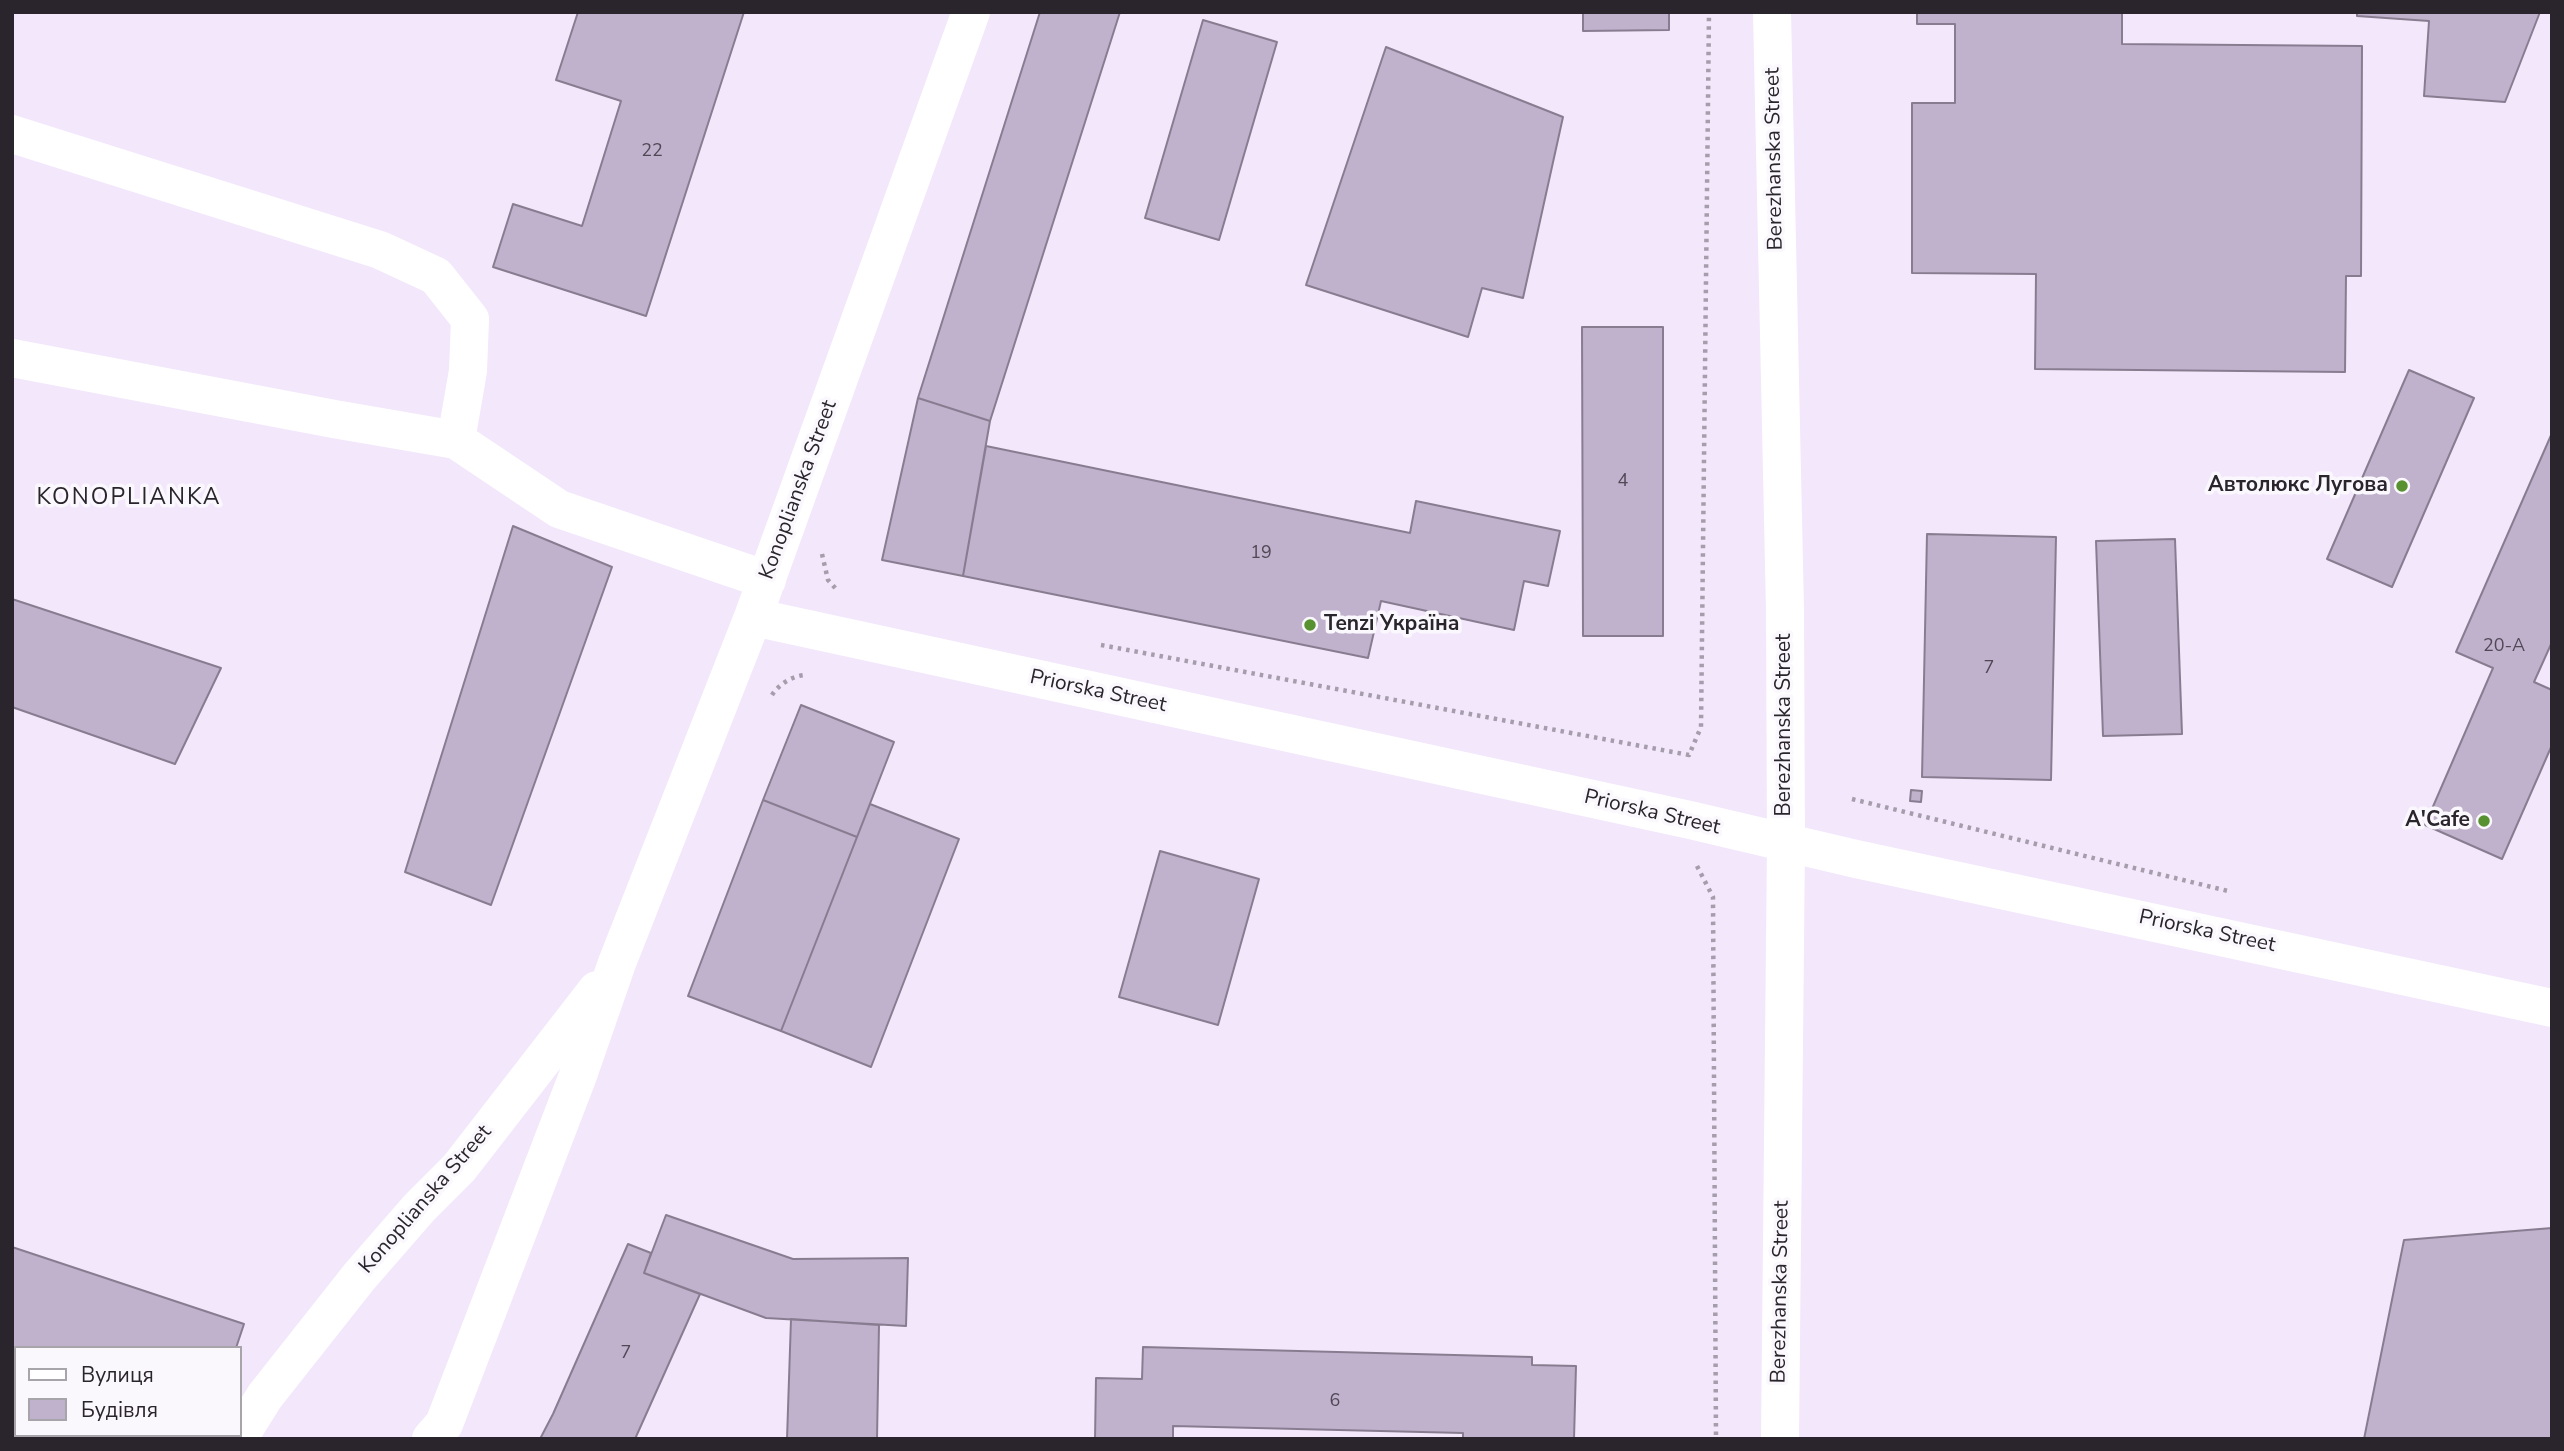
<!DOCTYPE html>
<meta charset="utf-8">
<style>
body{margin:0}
#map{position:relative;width:2564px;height:1451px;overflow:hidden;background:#f3e7fc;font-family:"Nunito Sans",sans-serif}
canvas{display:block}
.frame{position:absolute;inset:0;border:14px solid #2a252d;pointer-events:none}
.legend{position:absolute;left:14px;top:1346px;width:228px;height:91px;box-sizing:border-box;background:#fbf8fd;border:2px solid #a7a4aa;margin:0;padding:9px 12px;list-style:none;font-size:21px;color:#2a252d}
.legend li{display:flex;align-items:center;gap:14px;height:35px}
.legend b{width:35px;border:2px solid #a7a4aa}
</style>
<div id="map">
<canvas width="2564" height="1451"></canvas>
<div class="frame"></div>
<ul class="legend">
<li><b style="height:9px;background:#fff"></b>Вулиця</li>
<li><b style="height:19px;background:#c0b1cd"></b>Будівля</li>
</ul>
</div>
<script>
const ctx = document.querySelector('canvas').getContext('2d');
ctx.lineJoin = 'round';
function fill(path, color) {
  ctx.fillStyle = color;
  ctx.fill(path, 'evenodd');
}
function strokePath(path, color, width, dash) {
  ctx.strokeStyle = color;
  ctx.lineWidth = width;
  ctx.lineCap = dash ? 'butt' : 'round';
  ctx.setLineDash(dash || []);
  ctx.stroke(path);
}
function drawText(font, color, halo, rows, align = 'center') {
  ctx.font = font + ' "Nunito Sans",sans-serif';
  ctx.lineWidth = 7;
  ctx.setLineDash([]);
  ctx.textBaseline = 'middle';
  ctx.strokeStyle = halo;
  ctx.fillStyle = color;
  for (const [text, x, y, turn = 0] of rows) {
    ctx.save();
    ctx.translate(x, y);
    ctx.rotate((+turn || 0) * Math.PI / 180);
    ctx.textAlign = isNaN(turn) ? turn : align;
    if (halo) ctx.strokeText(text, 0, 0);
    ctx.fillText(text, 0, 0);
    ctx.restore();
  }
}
const building = new Path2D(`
 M578 12H744L646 316 493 267 513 204 582 226 621 101 556 80Z
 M1040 12H1120L990 421 918 398Z
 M1583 12H1669V30L1583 31Z
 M1917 12H2122V44L2362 46 2361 276H2346L2345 372 2035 369 2036 274 1912 273V103H1955V24H1917Z
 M2357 12H2540L2505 102 2424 96 2429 21 2357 16Z
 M1203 20 1277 42 1219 240 1145 218Z
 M1386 47 1563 117 1523 298 1482 288 1468 337 1306 285Z
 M1582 327H1663V636H1583Z
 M2409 370 2474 398 2392 587 2327 559Z
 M918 398 990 421 963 576 882 560Z
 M2552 433V642L2534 682 2552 690V745L2502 859 2425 825 2493 668 2456 652Z
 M986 446 1410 533 1416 501 1560 531 1548 586 1524 581 1514 630 1381 601 1368 658 963 576Z
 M513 526 612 567 491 905 405 872Z
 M1927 534 2056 537 2051 780 1922 777Z
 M2175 539 2182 734 2103 736 2096 541Z
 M12 599 221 668 175 764 12 707Z
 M801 705 894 742 857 837 763 800Z
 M1911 790 1922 791 1921 802 1910 801Z
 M763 800 857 837 781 1031 688 996Z
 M870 804 959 839 871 1067 781 1031Z
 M1160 851 1259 879 1218 1025 1119 997Z
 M666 1215 793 1259 908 1258 906 1326 766 1318 644 1273Z
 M2552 1228V1439H2364L2404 1240Z
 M628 1244 651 1253 644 1273 700 1294 635 1439H540L553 1414Z
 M12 1247 244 1324 236 1348H16V1432L12 1431Z
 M791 1319 879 1325 877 1439H787Z
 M1143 1347 1532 1357V1365L1576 1366 1574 1439H1463V1433L1173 1426V1439H1095L1096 1378 1142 1379Z
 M24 1435H207L205 1439H35Z`);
fill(building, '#c0b1cd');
strokePath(building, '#887d90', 2);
strokePath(new Path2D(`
 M822 554 828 580 837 590
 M1101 645 1689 755 1701 727 1709 12
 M772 695C779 684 792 676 805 675
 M1852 799 2228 891
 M1697 866 1713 897 1716 1439`), '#a59cac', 4.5, [3.5, 5]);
strokePath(new Path2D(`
 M1772 12 1785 610 1786 844 1780 1439
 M12 134 380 250 436 276 470 319 468 371 456 440
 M12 358 334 419 456 440 559 509 767 580
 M753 617 1690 820 1856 859 2552 1008
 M238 1439 265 1396 359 1277 419 1208 459 1168 597 990
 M431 1439 444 1424 577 1078 617 963 753 617 971 12`), '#fff', 38);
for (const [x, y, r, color] of [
 [2402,486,7,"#579130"],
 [1310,625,7,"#579130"],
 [2484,821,7,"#579130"]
]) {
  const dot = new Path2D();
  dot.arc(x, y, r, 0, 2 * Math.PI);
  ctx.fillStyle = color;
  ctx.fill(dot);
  strokePath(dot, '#fbf8fd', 2.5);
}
drawText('18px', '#504855', null, [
 ["22",652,152],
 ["4",1623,482],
 ["19",1261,554],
 ["20-А",2504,647],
 ["7",1989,669],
 ["7",626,1354],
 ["6",1335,1402]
]);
drawText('21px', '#2a252d', '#fbf8fd', [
 ["Berezhanska Street",1775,159,-91],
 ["Konoplianska Street",799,490,-70],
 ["Priorska Street",1098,692,12],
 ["Berezhanska Street",1785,725,-90],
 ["Priorska Street",1652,813,13],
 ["Priorska Street",2207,932,12],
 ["Konoplianska Street",426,1200,-49],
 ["Berezhanska Street",1781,1292,-89]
]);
drawText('bold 21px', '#2a252d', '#fbf8fd', [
 ["Автолюкс Лугова",2388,486],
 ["Tenzi Україна",1324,625,"left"],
 ["A'Cafe",2470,821]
], 'right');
ctx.letterSpacing = '2px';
drawText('23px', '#2a252d', '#fbf8fd', [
 ["KONOPLIANKA",129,498]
]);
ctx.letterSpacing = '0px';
</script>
